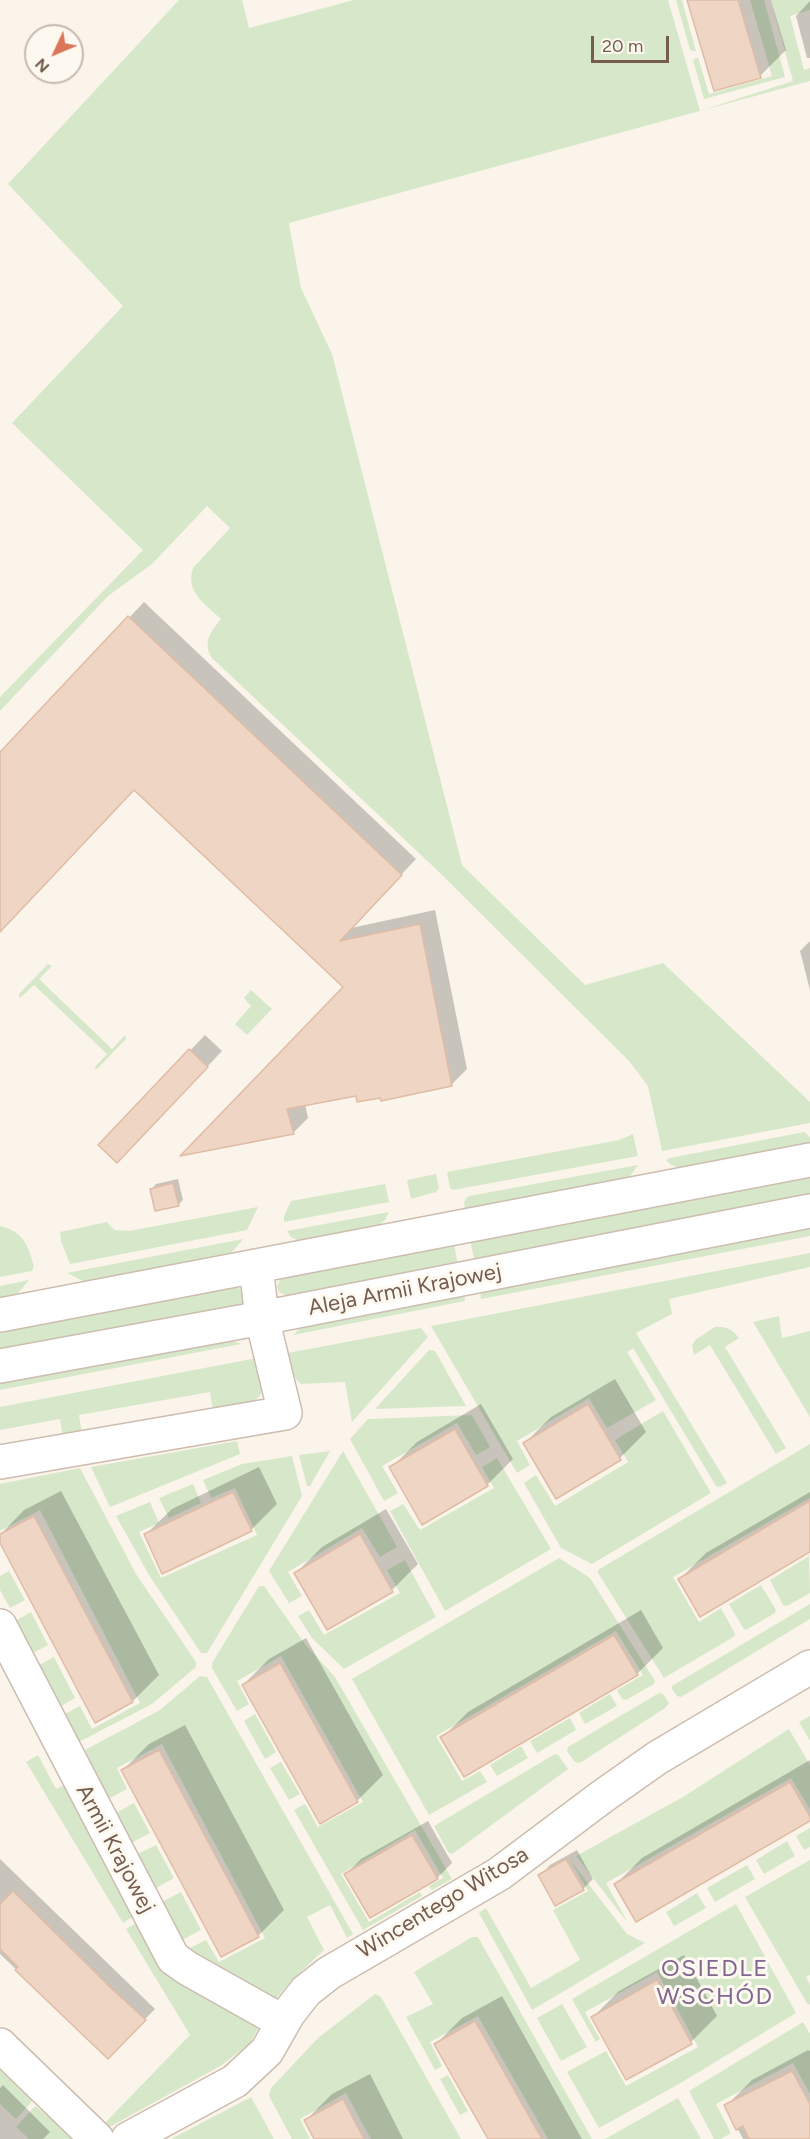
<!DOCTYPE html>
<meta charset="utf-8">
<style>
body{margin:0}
#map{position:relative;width:810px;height:2139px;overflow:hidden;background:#fbf4ea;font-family:Figtree,sans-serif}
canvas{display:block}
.north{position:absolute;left:24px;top:24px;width:60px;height:60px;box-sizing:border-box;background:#fef9f0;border:2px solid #c7bab0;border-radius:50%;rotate:226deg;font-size:16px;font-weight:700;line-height:24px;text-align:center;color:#745c4f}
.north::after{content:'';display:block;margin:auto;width:21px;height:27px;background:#db7659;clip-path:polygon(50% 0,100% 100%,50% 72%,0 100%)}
.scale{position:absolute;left:591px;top:36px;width:78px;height:27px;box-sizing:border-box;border:3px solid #745c4f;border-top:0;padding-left:8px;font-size:18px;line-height:21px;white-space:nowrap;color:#745c4f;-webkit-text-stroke:4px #fef9f0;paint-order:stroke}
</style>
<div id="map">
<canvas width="810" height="2139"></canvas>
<div class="north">N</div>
<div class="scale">20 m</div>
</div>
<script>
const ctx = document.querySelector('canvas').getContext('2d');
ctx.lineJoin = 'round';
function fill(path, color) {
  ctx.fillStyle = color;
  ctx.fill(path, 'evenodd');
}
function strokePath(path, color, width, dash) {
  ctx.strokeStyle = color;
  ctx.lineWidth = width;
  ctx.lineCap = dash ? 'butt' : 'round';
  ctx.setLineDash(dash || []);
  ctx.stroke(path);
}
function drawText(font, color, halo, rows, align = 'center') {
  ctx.font = font + ' Figtree,sans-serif';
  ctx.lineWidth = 6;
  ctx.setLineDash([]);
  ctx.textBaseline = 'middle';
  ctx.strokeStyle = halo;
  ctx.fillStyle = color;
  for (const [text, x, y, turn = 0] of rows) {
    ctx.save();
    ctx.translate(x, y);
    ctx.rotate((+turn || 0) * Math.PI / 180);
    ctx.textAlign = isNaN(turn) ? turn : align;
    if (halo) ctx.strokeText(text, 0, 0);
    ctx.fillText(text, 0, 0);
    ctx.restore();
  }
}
fill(new Path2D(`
 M179 0H242L249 28 354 0H668L700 111 793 81 771 0H810V10L790 16 804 70 810 68V81L289 223V224L301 288 332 354 462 865 585 985 663 963 810 1102V1123L662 1151 648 1086 629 1061 438 871 212 658C202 642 211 631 221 619 205 604 185 592 193 568L230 528 207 506 152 564 108 596 0 711V697L143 550 12 423 123 306 8 184Z
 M676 0H682L696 51 690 50Z
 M750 0H764L785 77 704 99 693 60 698 57 709 94 772 76Z
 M48 964 52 966 39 979 112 1049 125 1035 126 1039 97 1069 94 1068 107 1054 34 985 20 998 19 997V994Z
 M251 990 272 1009 247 1035 235 1024 251 1006 244 998Z
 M804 1132 810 1137V1145L682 1169 671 1165 666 1160 670 1158Z
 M633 1134 638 1156 453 1190 450 1188 447 1172 619 1140Z
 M638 1165 628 1179 465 1211 464 1203 466 1198 469 1196Z
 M436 1174 439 1188 436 1192 411 1199 407 1180Z
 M810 1176V1198L475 1262 470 1240Z
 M385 1184 389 1202 284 1222V1216L291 1201Z
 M258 1207 247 1230 70 1264 61 1241 60 1232 107 1222 114 1230 129 1231Z
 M389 1212 385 1220 376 1228 301 1242 291 1237 287 1231Z
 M0 1226C23 1231 28 1245 34 1266L32 1271 0 1277Z
 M810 1226V1236L481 1299 480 1291Z
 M243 1239 234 1250 228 1255 91 1282 83 1281 67 1273Z
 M454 1243 458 1265 290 1297 279 1292 277 1287 281 1277Z
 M810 1253V1267L669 1299 672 1314 636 1333 727 1483 720 1487 716 1486 633 1348 627 1352 656 1400 607 1428 589 1398 517 1441 530 1465 517 1473 431 1326Z
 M29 1280 15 1297 0 1300V1286Z
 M236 1286C243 1291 245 1294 244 1302L237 1306 0 1351V1330Z
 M464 1294 465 1301 293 1335 303 1326Z
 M779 1316 782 1338 810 1331V1417L753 1322Z
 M715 1327C726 1326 732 1329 739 1338L725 1347 786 1448 776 1454 710 1345 694 1355 692 1346 695 1340Z
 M421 1328 428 1337 352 1422 345 1382 301 1384C291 1376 290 1366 288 1353Z
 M228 1339 241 1344 0 1390V1381Z
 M429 1350 435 1351 466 1406 375 1409Z
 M257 1358C259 1367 264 1378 263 1387 261 1408 229 1407 213 1410L210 1392 79 1415 82 1434 63 1438 60 1419 0 1430V1407Z
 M663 1411 711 1493 592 1564 561 1548 524 1483 536 1475 555 1506 628 1462 615 1440Z
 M472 1415 490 1447 476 1455 457 1423 382 1466 398 1493 384 1501 350 1439 368 1419Z
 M237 1441 240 1454 110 1507 91 1467Z
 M810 1444V1498L673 1577 699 1622 721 1608 735 1634V1636L664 1678 598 1573V1570Z
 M330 1451 310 1486H307L299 1455Z
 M343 1451 397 1547 380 1557 362 1528 288 1572 302 1596 289 1603 269 1571Z
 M292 1456 302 1496 207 1653H201L149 1575 116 1516 150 1502 159 1523 139 1532 161 1578 257 1535 235 1488 211 1498 203 1480 242 1464Z
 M497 1458 551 1549 445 1611 390 1511 403 1504 420 1530 494 1488 482 1467Z
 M80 1468 136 1574 196 1662V1667L152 1704 79 1742 65 1714 80 1706 92 1729 140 1703 40 1510 0 1531V1484Z
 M193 1484 201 1503 169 1518 159 1498Z
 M809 1556 810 1593 787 1606 783 1605 770 1580Z
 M559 1558 590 1578 655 1681 654 1684 626 1700 622 1699 617 1690 643 1675 616 1631 436 1736 462 1781 480 1771 487 1782 429 1815 352 1679Z
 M405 1560 436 1617 344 1669 312 1638 298 1616 309 1610 324 1635 400 1593 387 1570Z
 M9 1571 25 1600 10 1608 0 1590V1576Z
 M761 1585 776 1610 775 1613 746 1630 743 1628 729 1604Z
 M259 1586H264L305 1644 335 1677 452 1879 432 1890 429 1886 443 1878 415 1830 341 1874 369 1922 420 1892 422 1896 363 1930 294 1810 305 1804 318 1827 363 1802 281 1656 237 1681 249 1704 237 1711 212 1668V1663Z
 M810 1604V1619L681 1697 677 1696 672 1689V1686Z
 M31 1612 48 1645 33 1653 15 1621Z
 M54 1657 75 1698 61 1706 39 1665Z
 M200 1676 207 1677 353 1934 347 1938 330 1905 307 1917 324 1950 294 1978 272 2003 188 1949 206 1940 219 1962 265 1938 162 1744 117 1768 127 1789 108 1799 83 1751 160 1710Z
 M659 1693 663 1694 669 1703 665 1708 580 1763 575 1762 567 1751 568 1747Z
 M610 1694 617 1706 585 1724 579 1713Z
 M255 1714 276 1752 265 1759 244 1721Z
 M810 1716V1741L799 1722Z
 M570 1718 576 1730 537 1753 530 1741Z
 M789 1729 810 1765V1809L791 1778 606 1883 628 1923 576 1856 683 1797Z
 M521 1746 528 1758 497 1776 490 1765Z
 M555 1754 558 1755 568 1769 452 1854 448 1852 434 1826Z
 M38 1755 56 1789 71 1782 140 1912 123 1923 26 1762Z
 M281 1762 300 1794 289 1800 270 1768Z
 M134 1803 150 1833 131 1843 116 1813Z
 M810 1828V1847L804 1850 796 1836Z
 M787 1841 795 1856 764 1874 756 1860Z
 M156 1845 174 1878 156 1888 138 1854Z
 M570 1860 627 1934 645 1943 532 2010 479 1913 486 1908 531 1988 580 1960 553 1910 588 1891Z
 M810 1860V1975L806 1977 810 1985V2004L808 2005 745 1897Z
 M747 1865 755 1879 715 1902 707 1888Z
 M181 1892 201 1930 182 1940 162 1902Z
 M697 1893 706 1908 674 1926 666 1912Z
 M736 1904 796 2013 679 2084 599 2128 567 2072 606 2051 626 2086 698 2047 657 1972 585 2012 600 2039 596 2042 572 1999Z
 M144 1918 260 2025 250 2043 222 2065 106 2129 103 2125 190 2035 126 1929Z
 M472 1937H478L592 2139H548L478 2016 430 2042 442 2066 435 2070 406 2017 433 2004 414 1972Z
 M375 1994 381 1997 461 2139H371L346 2093 300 2119 310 2139H292L269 2096 271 2088 318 2038Z
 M562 2004 587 2047 561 2061 537 2018Z
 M803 2022 810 2034V2094L793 2063 716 2104 731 2133 721 2139H714L689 2091Z
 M0 2062 36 2097 16 2119 0 2104Z
 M448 2075 468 2111 460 2115 440 2079Z
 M251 2097 274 2139H171Z
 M678 2098 701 2139H605Z
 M35 2106 44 2113 49 2108 76 2139H29L16 2127Z`), '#d6e8c9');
fill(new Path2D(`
 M689 0H771L786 50 760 76Z
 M810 1V58H807L796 16Z
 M144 602 416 859 351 928 435 910 467 1069 452 1084 382 1096 357 1094 305 1104 308 1118 293 1133 184 1153 345 987 134 788 0 930V754Z
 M810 941V990L800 951Z
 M205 1035 222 1051 132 1146 100 1145Z
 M178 1179 183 1200 178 1205 152 1189 156 1184Z
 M615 1379 646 1432 620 1458 557 1497 525 1443 551 1417Z
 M481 1404 513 1459 487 1485 391 1468 417 1442Z
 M259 1467 277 1504 251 1530 145 1535 172 1509Z
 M61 1491 159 1675 133 1701 96 1721 0 1540V1535L24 1510Z
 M810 1492V1550L680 1579 706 1553Z
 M386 1509 418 1564 392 1590 328 1628 296 1573 322 1547Z
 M641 1610 663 1648 637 1674 442 1738 468 1712Z
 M306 1638 383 1775 357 1801 243 1685 269 1659Z
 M185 1725 284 1910 258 1936 123 1770 149 1744Z
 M810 1760V1819L616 1884 642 1858Z
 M428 1821 452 1863 437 1878 346 1874 361 1859Z
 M577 1850 593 1879 583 1889 540 1876 550 1865Z
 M0 1859 155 2009 108 2057 0 1954Z
 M684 1955 717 2016 691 2042 626 2078 593 2017 619 1991Z
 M502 1996 582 2139H490L436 2044 462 2018Z
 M808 2050 810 2051V2139H743L726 2106 752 2080Z
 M370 2074 403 2139H316L306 2120 332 2094Z
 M3 2085 50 2132 43 2139H0V2088Z`), '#0003');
const building = new Path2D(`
 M687 0H738L761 78 714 91Z
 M128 616 402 875 340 941 420 924 452 1086 381 1101 380 1098 357 1102 356 1096 287 1109 294 1134 180 1156 343 987 134 790 0 932V752Z
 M189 1049 208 1067 117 1163 98 1145Z
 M173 1183 179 1206 155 1211 150 1189Z
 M588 1404 621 1460 556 1499 523 1443Z
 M455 1429 488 1486 422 1525 389 1467Z
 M233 1492 252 1531 162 1574 144 1534Z
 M810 1501V1552L700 1617 678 1579Z
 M34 1516 133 1702 95 1723 0 1543V1534Z
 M360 1534 393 1592 327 1630 294 1573Z
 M614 1635 638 1675 464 1777 440 1737Z
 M280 1663 358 1802 320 1824 242 1685Z
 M159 1750 259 1937 221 1957 121 1770Z
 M790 1782 810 1817V1821L636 1922 614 1884Z
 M412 1835 438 1879 370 1918 344 1874Z
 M566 1859 584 1890 555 1906 538 1875Z
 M13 1891 112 1989 146 2020 108 2059 15 1970 18 1967 0 1949V1904Z
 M657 1980 692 2044 626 2080 591 2017Z
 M475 2021 542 2139H488L434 2044Z
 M792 2071 810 2104V2139H749L743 2126 736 2130 724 2105Z
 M343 2099 364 2139H314L304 2120Z`);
fill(building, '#efd5c4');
strokePath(building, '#e0bca5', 1.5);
const minor = new Path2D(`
 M0 1315 810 1160
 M0 1366 262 1318 810 1211
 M0 1462 285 1413 262 1318 256 1266
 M0 1626 173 1958 187 1968 283 2022
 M0 2045 97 2139
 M128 2139 235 2081 267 2051 288 2014 306 1991 329 1973 499 1874 603 1796 657 1758 810 1667`);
strokePath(minor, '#cdbdb0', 36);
strokePath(minor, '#fff', 33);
drawText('22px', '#745c4f', '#fef9f0', [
 ["Aleja Armii Krajowej",405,1290,-11],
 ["Armii Krajowej",115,1849,62],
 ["Wincentego Witosa",443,1903,-31]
]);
ctx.letterSpacing = '1.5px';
drawText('24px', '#826790', '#fef9f0', [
 ["OSIEDLE",715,1969],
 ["WSCHÓD",715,1997]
]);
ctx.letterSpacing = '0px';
</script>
